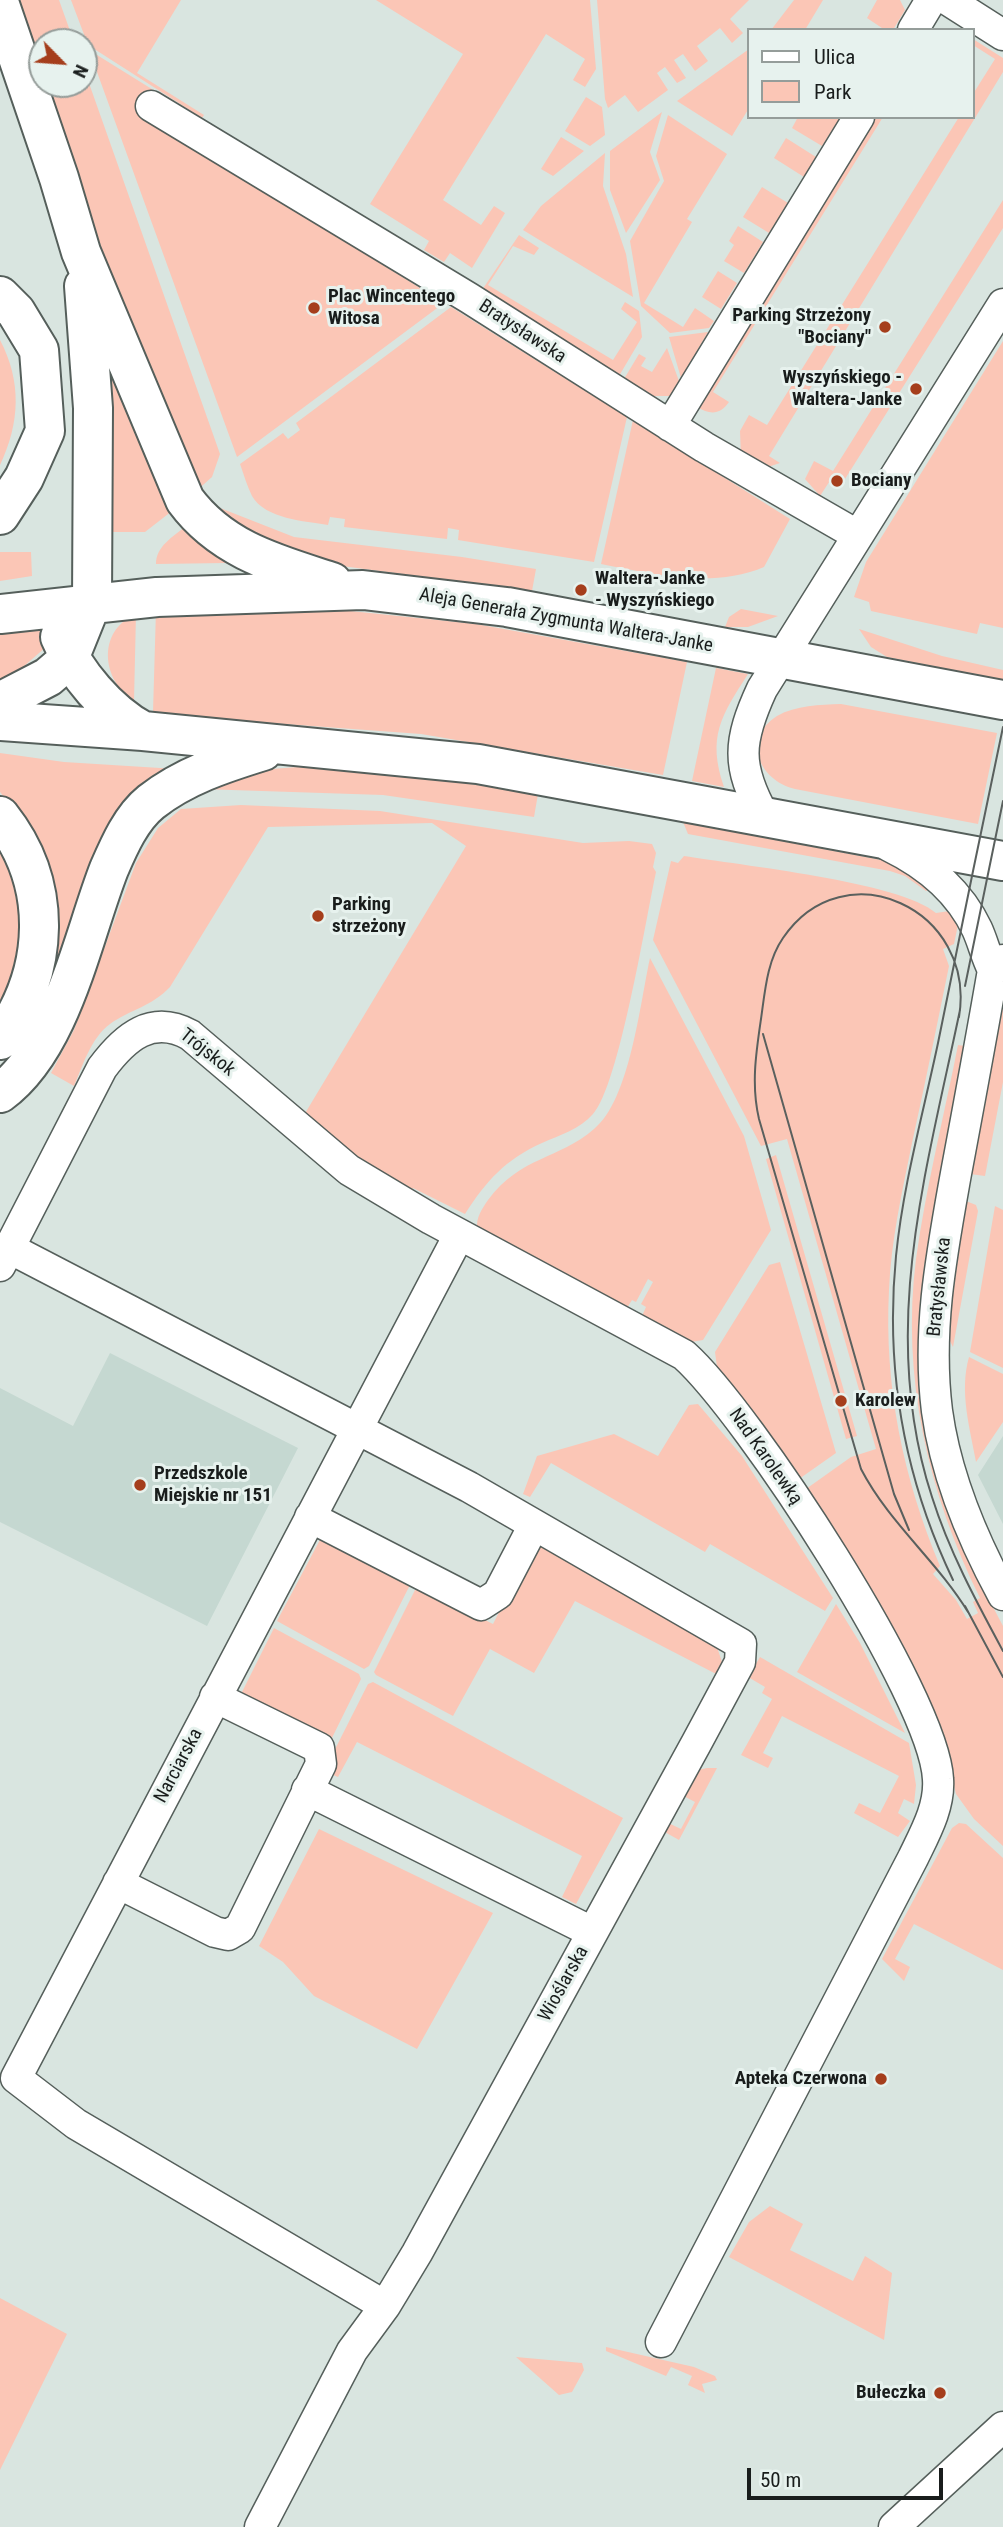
<!DOCTYPE html>
<meta charset="utf-8">
<style>
body{margin:0}
#map{position:relative;width:1003px;height:2527px;overflow:hidden;background:#d9e5e0;font-family:"Roboto Condensed",sans-serif}
canvas{display:block}
.legend{position:absolute;left:747px;top:28px;width:228px;height:91px;box-sizing:border-box;background:#e7f2ee;border:2px solid #959d9a;margin:0;padding:9px 12px;list-style:none;font-size:21px;color:#191d1c}
.legend li{display:flex;align-items:center;gap:14px;height:35px}
.legend b{width:35px;border:2px solid #959d9a}
.north{position:absolute;left:28px;top:28px;width:70px;height:70px;box-sizing:border-box;background:#e7f2ee;border:2px solid #959d9a;border-radius:50%;rotate:115deg;font-size:19px;font-weight:700;line-height:28px;text-align:center;color:#191d1c}
.north::after{content:'';display:block;margin:auto;width:24px;height:32px;background:#a53e1c;clip-path:polygon(50% 0,100% 100%,50% 72%,0 100%)}
.scale{position:absolute;left:747px;top:2468px;width:196px;height:32px;box-sizing:border-box;border:4px solid #191d1c;border-top:0;padding-left:9px;font-size:21px;line-height:24px;white-space:nowrap;color:#191d1c;-webkit-text-stroke:5px #e7f2ee;paint-order:stroke}
</style>
<div id="map">
<canvas width="1003" height="2527"></canvas>
<ul class="legend">
<li><b style="height:9px;background:#fff"></b>Ulica</li>
<li><b style="height:19px;background:#fbc6b6"></b>Park</li>
</ul>
<div class="north">N</div>
<div class="scale">50 m</div>
</div>
<script>
const ctx = document.querySelector('canvas').getContext('2d');
ctx.lineJoin = 'round';
function fill(path, color) {
  ctx.fillStyle = color;
  ctx.fill(path, 'evenodd');
}
function strokePath(path, color, width, dash) {
  ctx.strokeStyle = color;
  ctx.lineWidth = width;
  ctx.lineCap = dash ? 'butt' : 'round';
  ctx.setLineDash(dash || []);
  ctx.stroke(path);
}
function drawText(font, color, halo, rows, align = 'center') {
  ctx.font = font + ' "Roboto Condensed",sans-serif';
  ctx.lineWidth = 6;
  ctx.setLineDash([]);
  ctx.textBaseline = 'middle';
  ctx.strokeStyle = halo;
  ctx.fillStyle = color;
  for (const [text, x, y, turn = 0] of rows) {
    ctx.save();
    ctx.translate(x, y);
    ctx.rotate((+turn || 0) * Math.PI / 180);
    ctx.textAlign = isNaN(turn) ? turn : align;
    if (halo) ctx.strokeText(text, 0, 0);
    ctx.fillText(text, 0, 0);
    ctx.restore();
  }
}
fill(new Path2D(`
 M110 1353 298 1448 207 1626 0 1522V1388L73 1426Z
 M1003 1436V1524L978 1475Z`), '#c5d8d1');
fill(new Path2D(`
 M11 0H59L74 42H42V84H84V69L220 454 212 477 195 492 167 427Z
 M71 0H181L137 73 204 115 202 118 88 45Z
 M376 0H590L596 69 585 87 573 80 585 59 546 34 443 200 481 225 494 206 505 213 472 268 450 253 444 262 424 250 429 241 370 204 463 54Z
 M597 0H749L730 19 743 33 732 43 720 28 697 46 708 61 695 71 683 54 674 60 686 78 677 83 665 67 657 73 668 90 638 112 625 95 608 108 605 99Z
 M794 0H823L805 30H771Z
 M877 0H900L905 10 893 30H885L867 18Z
 M973 39 1003 58V72L769 456 780 463 768 467 741 458 740 431 749 415 767 425 959 117H973V94L995 59 973 45Z
 M749 49V108L732 136 677 101Z
 M89 50 155 91 142 114 444 303 237 457Z
 M586 97 602 107 605 135 590 146 565 131Z
 M662 112 650 152 660 180 626 233 610 190V151Z
 M668 115 727 154 687 219 692 222 644 303 683 327 695 308 714 321 709 328 670 333 641 306 630 241 664 181 656 156Z
 M798 117H839L840 118 822 146 792 128Z
 M875 117H883L713 392 729 402C720 415 710 415 697 407Z
 M561 137 584 151 553 176 541 169Z
 M786 138 816 157 804 177 774 158Z
 M605 153 603 186 626 254 633 297 523 230 541 206Z
 M762 187 788 203 769 233 743 217Z
 M1003 200V228L845 479 835 473 820 496 805 479 814 461 833 471Z
 M738 226 763 242 744 273 724 261 734 245 729 241Z
 M519 235 539 248 534 255 513 246 488 285 613 360 637 322 621 309 625 302 639 311 642 337 619 376 482 290Z
 M718 271 737 283 721 309 702 297Z
 M451 307 627 417 594 562 458 540 459 530 448 528 447 539 344 527 345 519 330 517 328 525C305 521 265 519 252 496 247 486 244 475 240 464L283 433 288 439 300 430 296 423Z
 M101 329 172 511 145 532H106Z
 M708 332 681 378 669 337Z
 M0 340C22 382 20 423 0 465Z
 M1003 341V628L980 623 977 634 871 611 869 602 854 597 866 562Z
 M667 348 679 381 670 396H653L624 379 639 354 646 358 641 366 652 372Z
 M633 420 790 519 764 567C712 589 653 574 601 564Z
 M215 506 294 537 462 557 536 569 532 591 319 563 268 553Z
 M186 526 226 563 156 564C156 546 173 537 186 526Z
 M0 552H31L32 576 0 581Z
 M331 609 476 624 687 662 663 775 421 734 175 716 153 712 156 610Z
 M741 609 778 616 748 627H725L729 617Z
 M136 614 134 701C102 681 96 631 136 614Z
 M38 622 46 647 23 667 0 682V628Z
 M859 629 942 656 1003 670V680L887 657 871 647Z
 M716 668 748 674C721 716 707 737 724 787L692 781Z
 M841 704 997 733 978 824 795 789C759 780 741 739 777 716 796 705 820 705 841 704Z
 M0 753 64 762 176 769 46 1001 19 816 0 792Z
 M298 767 397 773 538 794 534 817 383 795 201 789 259 770Z
 M241 805 380 811 583 843 629 841 652 844 656 853 653 867 656 872C646 918 619 1086 593 1114 580 1129 560 1135 542 1143 506 1159 486 1181 465 1214L413 1188 409 1194 392 1186 304 1115 466 846 432 823 268 827 170 987C151 1007 131 1009 110 1024 91 1038 83 1065 74 1086L51 1073 74 1030 136 863 158 828 181 809Z
 M683 822 897 863 930 889 926 891 905 876 890 871 688 834Z
 M0 836 6 846 26 934 0 1017Z
 M684 856C738 865 901 882 936 913L956 910 960 915 954 944 943 949 949 966C937 1025 925 1084 912 1143 902 1192 891 1241 889 1290 884 1386 903 1478 940 1566L933 1574 956 1600 967 1619 978 1613 973 1602 980 1598C928 1493 901 1376 916 1259 926 1187 944 1116 958 1045L965 1046 924 1267 920 1310V1383L948 1513 965 1554 1003 1626V1846L974 1819 956 1794 938 1721 912 1666 856 1567 806 1489 851 1457 876 1449 787 1139 761 1146 653 940 671 861 678 863Z
 M650 958 744 1136 771 1230 703 1340 691 1342 642 1316 646 1307 641 1304 653 1282 648 1279 636 1302 632 1300 627 1308 477 1229C476 1217 482 1209 488 1200 521 1156 558 1160 594 1129 630 1100 640 1003 650 958Z
 M1003 1004V1082L985 1176 970 1174Z
 M776 1155 857 1436 846 1439 766 1159Z
 M966 1201 976 1205 978 1211 953 1347 947 1335Z
 M995 1206 1003 1210V1368L970 1352Z
 M780 1262 836 1453 799 1479 717 1367 715 1352 769 1265Z
 M969 1357 1003 1374V1422L976 1462C970 1428 959 1392 969 1357Z
 M698 1404 742 1456 833 1598 825 1611 710 1544 705 1552 551 1463 530 1497 523 1494 537 1456 614 1434 658 1456 689 1405Z
 M322 1536 411 1583 369 1666 364 1669 277 1621Z
 M534 1543 716 1644 723 1665 720 1676 575 1601 534 1673 490 1649 453 1716 376 1675 374 1672 417 1586 493 1624Z
 M836 1604 860 1643 905 1733 797 1672Z
 M274 1628 359 1674 361 1679 329 1744 238 1700Z
 M760 1657 909 1743 916 1785 914 1804 904 1799 898 1813 910 1821 898 1837 854 1813 859 1803 880 1813 899 1776 782 1716 763 1753 773 1758 768 1768 741 1755 772 1699 762 1693 765 1687 748 1677Z
 M373 1682 623 1818 576 1904 562 1897 582 1856 357 1742 338 1777 324 1771 368 1684Z
 M707 1768H717L679 1840 663 1831 662 1820 681 1829 695 1802 676 1792 698 1770Z
 M959 1823 966 1824 1003 1858V1970L914 1924 895 1959 910 1967 904 1981 882 1959 952 1828Z
 M319 1829 493 1913 417 2049 314 1996 283 1962 259 1946Z
 M770 2206 803 2224 790 2250 853 2281 865 2256 892 2273 884 2340 729 2257 749 2222Z
 M0 2298 67 2334 0 2470Z
 M606 2347 694 2367 715 2376 717 2380 702 2384 705 2393 688 2385 692 2376 671 2367 666 2376 606 2351Z
 M516 2357 582 2363 584 2370 572 2392 559 2395Z`), '#fbc6b6');
const minor = new Path2D(`
 M948 0 1003 35
 M913 30 931 0
 M151 106 469 298 704 447 857 535
 M670 426 859 117
 M764 816C736 766 738 741 762 689L1003 304
 M889 846C926 864 959 891 977 929 983 942 986 956 993 970
 M1003 960 993 970C981 1040 968 1109 955 1179 941 1257 927 1332 937 1411 946 1477 972 1538 1003 1595
 M9 1248 469 1487 741 1644 740 1662 697 1742 417 2253 385 2306 352 2351 260 2527
 M0 1266 102 1068C125 1037 152 1014 190 1035L349 1170 431 1219 684 1355C748 1412 934 1696 938 1779 940 1807 925 1833 913 1858L661 2342
 M310 1517 481 1605 498 1594 534 1525
 M307 1790 592 1932
 M118 1883 215 1932 228 1935 240 1928 321 1764 319 1748 215 1697
 M385 2306 76 2124 16 2078 459 1235
 M894 2527 1003 2427`);
const major = new Path2D(`
 M0 5 59 178 81 252 185 500C222 550 276 564 332 582
 M0 296 16 312 39 350 45 431 24 478 0 515
 M0 614 157 597 363 590 507 607 1003 700
 M60 637C75 673 108 712 143 731
 M0 702 48 677 69 659 92 602 93 408 84 286
 M0 721 143 731 478 764 1003 861
 M0 816C54 884 50 971 0 1040
 M0 1093C62 1048 82 938 109 869 119 846 131 818 151 802 184 776 224 763 263 751`);
strokePath(minor, '#555f5b', 33);
strokePath(major, '#555f5b', 42);
strokePath(minor, '#fff', 30);
strokePath(major, '#fff', 38);
strokePath(new Path2D(`
 M965 986 1003 801
 M960 1010C926 1173 878 1332 932 1497 949 1551 976 1601 1003 1651
 M959 1017C977 909 844 848 783 938 767 961 765 991 761 1019 756 1053 751 1085 759 1119L861 1469C889 1523 937 1561 968 1612
 M763 1034 894 1494 909 1530
 M953 1580C904 1478 885 1369 896 1256 903 1185 923 1114 938 1043 959 938 981 832 1003 727
 M965 1606 1003 1677`), '#5a605e', 2);
for (const [x, y, r, color] of [
 [314,308,7,"#a53e1c"],
 [885,327,7,"#a53e1c"],
 [916,389,7,"#a53e1c"],
 [837,481,7,"#a53e1c"],
 [581,590,7,"#a53e1c"],
 [318,916,7,"#a53e1c"],
 [841,1401,7,"#a53e1c"],
 [140,1485,7,"#a53e1c"],
 [881,2079,7,"#a53e1c"],
 [940,2393,7,"#a53e1c"]
]) {
  const dot = new Path2D();
  dot.arc(x, y, r, 0, 2 * Math.PI);
  ctx.fillStyle = color;
  ctx.fill(dot);
  strokePath(dot, '#e7f2ee', 2.5);
}
drawText('bold 19px', '#191d1c', '#e7f2ee', [
 ["Plac Wincentego",328,297],
 ["Witosa",328,319],
 ["Parking Strzeżony",871,316,"right"],
 ["\"Bociany\"",871,338,"right"],
 ["Wyszyńskiego -",902,378,"right"],
 ["Waltera-Janke",902,400,"right"],
 ["Bociany",851,481],
 ["Waltera-Janke",595,579],
 ["- Wyszyńskiego",595,601],
 ["Parking",332,905],
 ["strzeżony",332,927],
 ["Karolew",855,1401],
 ["Przedszkole",154,1474],
 ["Miejskie nr 151",154,1496],
 ["Apteka Czerwona",867,2079,"right"],
 ["Bułeczka",926,2393,"right"]
], 'left');
drawText('19px', '#191d1c', '#e7f2ee', [
 ["Bratysławska",522,332,33],
 ["Aleja Generała Zygmunta Waltera-Janke",566,621,10],
 ["Trójskok",207,1053,38],
 ["Bratysławska",940,1287,-84],
 ["Nad Karolewką",765,1457,55],
 ["Narciarska",179,1766,-62],
 ["Wioślarska",564,1984,-61]
]);
</script>
